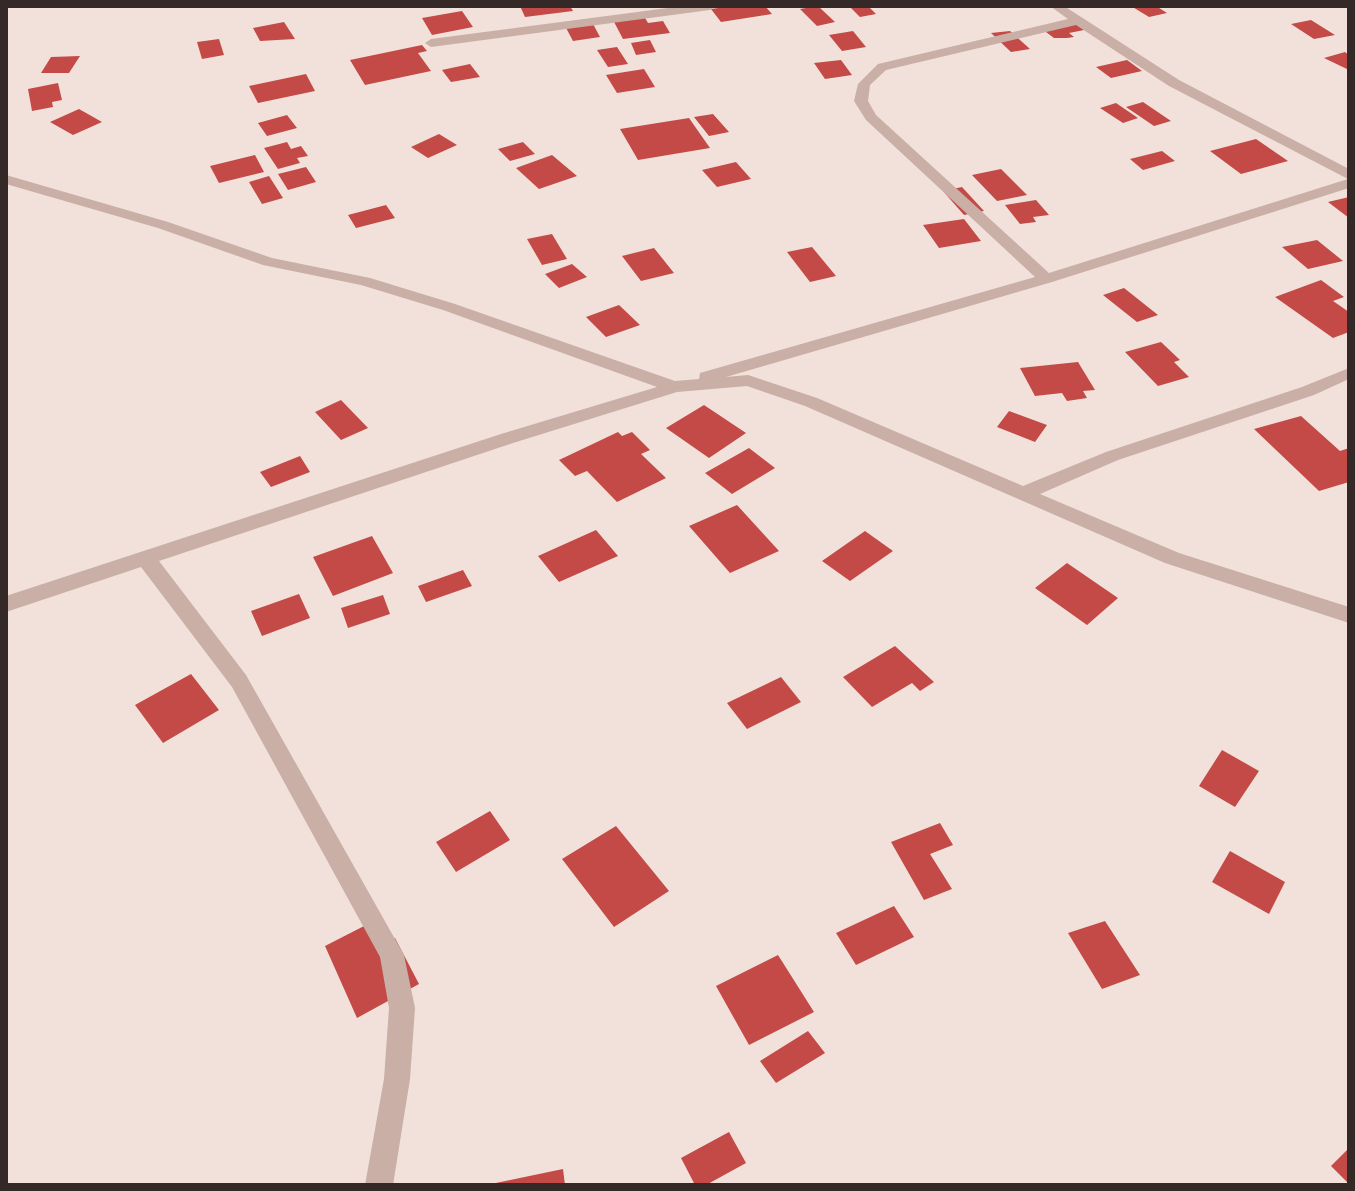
<!DOCTYPE html>
<style>
body{margin:0}
#map{position:relative;width:1355px;height:1191px;overflow:hidden;background:#f1e1da;font-family:Ubuntu,sans-serif}
canvas{display:block}
.frame{position:absolute;inset:0;border:8px solid #352927;pointer-events:none}
</style>
<div id="map">
<canvas width="1355" height="1191"></canvas>
<div class="frame"></div>
</div>
<script>
const ctx = document.querySelector('canvas').getContext('2d');
ctx.lineJoin = 'round';
function fill(path, color) {
  ctx.fillStyle = color;
  ctx.fill(path, 'evenodd');
}
fill(new Path2D(`
 M520 6H570L573 11 525 17Z
 M733 6H765L772 14 721 22 711 9Z
 M818 6 835 22 817 26 800 9Z
 M856 6H868L876 14 860 17 850 7Z
 M1131 6H1156L1167 13 1149 17Z
 M462 11 473 27 432 35 422 18Z
 M644 16 648 23 663 21 670 33 623 39 613 20Z
 M1311 20 1335 35 1314 39 1291 24Z
 M1079 21 1089 29 1069 33 1074 37 1067 38H1054L1042 29Z
 M284 22 295 39 260 41 253 28Z
 M592 22 600 37 573 41 565 26Z
 M853 31 866 47 842 51 829 35Z
 M1010 31 1030 49 1011 52 991 33Z
 M219 39 224 55 202 59 197 42Z
 M650 40 656 52 636 55 631 43Z
 M422 45 427 51 418 53 431 71 365 85 350 60Z
 M617 47 628 64 608 67 597 50Z
 M1345 52 1349 55V70L1324 58Z
 M80 56 69 73H41L51 57Z
 M841 60 852 75 825 79 814 63Z
 M1127 60 1142 71 1111 78 1096 67Z
 M470 64 480 77 451 82 442 70Z
 M644 69 655 87 617 93 606 75Z
 M306 74 315 91 258 103 249 86Z
 M58 83 62 100 52 102 53 107 32 111 28 89Z
 M1143 102 1171 121 1154 126 1126 107Z
 M1116 103 1138 118 1123 123 1100 108Z
 M79 109 102 122 73 135 50 122Z
 M713 114 729 132 709 136 694 117Z
 M287 115 297 128 267 136 258 123Z
 M689 118 710 148 638 160 620 129Z
 M439 134 457 145 428 158 411 147Z
 M1256 139 1288 161 1241 174 1210 151Z
 M287 142 291 149 301 146 308 156 297 158 300 163 278 169 264 148Z
 M523 142 535 154 510 161 498 149Z
 M1162 151 1175 161 1143 170 1130 159Z
 M255 155 264 172 219 183 210 166Z
 M552 155 577 176 539 189 516 168Z
 M736 162 751 179 717 187 702 170Z
 M306 167 316 182 288 190 278 174Z
 M1001 169 1027 195 997 201 972 175Z
 M269 176 283 198 262 204 249 182Z
 M962 187 984 211 964 215 943 191Z
 M1349 197V218L1328 202Z
 M1036 200 1049 215 1033 217 1036 222 1020 224 1005 205Z
 M386 205 395 218 356 228 348 215Z
 M964 219 981 241 939 248 923 225Z
 M552 234 567 259 542 265 527 239Z
 M1317 240 1343 261 1308 269 1282 247Z
 M812 247 836 276 810 282 787 252Z
 M654 248 674 273 641 281 622 256Z
 M572 264 587 277 559 288 545 274Z
 M1321 280 1344 297 1333 301 1349 312V332L1333 338 1275 297Z
 M1124 288 1158 315 1137 322 1103 295Z
 M619 305 640 325 606 337 586 317Z
 M1161 342 1180 360 1174 362 1189 377 1158 386 1125 352Z
 M1078 362 1095 390 1083 391 1087 398 1067 401 1062 393 1035 396 1020 368Z
 M341 400 368 428 341 440 315 412Z
 M704 405 746 433 709 458 666 428Z
 M1009 411 1047 425 1035 442 997 427Z
 M1301 416 1340 451 1349 448V482L1319 491 1254 429Z
 M618 432 622 436 632 432 650 450 641 454 666 478 617 502 587 471 575 476 559 460Z
 M749 448 775 468 732 494 705 473Z
 M300 456 310 472 271 487 260 472Z
 M737 505 779 551 730 573 689 526Z
 M596 530 618 556 559 582 538 556Z
 M865 531 893 551 850 581 822 561Z
 M372 536 393 573 333 596 313 557Z
 M1067 563 1118 598 1087 625 1035 588Z
 M463 570 472 586 426 602 418 586Z
 M299 594 310 618 262 636 251 611Z
 M383 595 390 614 348 628 341 608Z
 M895 646 934 682 920 691 912 683 872 707 843 677Z
 M191 674 219 710 163 743 135 705Z
 M781 677 801 702 747 729 727 703Z
 M1222 750 1259 771 1235 807 1199 786Z
 M490 811 510 840 456 872 436 842Z
 M940 823 953 845 930 854 952 889 924 900 891 842Z
 M616 826 669 891 614 927 562 859Z
 M1230 851 1285 882 1269 914 1212 882Z
 M894 906 914 937 856 965 836 933Z
 M1105 921 1140 975 1102 989 1068 933Z
 M368 924 379 947 395 938 419 984 357 1018 325 946Z
 M778 955 814 1012 749 1045 716 986Z
 M808 1031 825 1053 776 1083 760 1061Z
 M729 1132 746 1163 706 1185H695L681 1158Z
 M1349 1148V1184L1331 1166Z
 M563 1169 565 1185H491V1184Z`), '#c34a46');
fill(new Path2D(`
 M683 6H716L710 10 431 47 425 43 431 39Z
 M1050 6H1064L1179 80 1349 169V188L1052 282 726 377 748 375 817 398 1023 486 1106 452 1302 387 1349 368V379L1314 395 1118 460 1040 494 1179 553 1349 607V623L1165 563 805 406 747 386 677 392 513 443 159 561 246 675 404 955 415 1008 410 1079 393 1185H365L384 1079 389 1008 380 957 232 687 141 567 6 612V596L501 434 657 387 443 310 361 285 263 265 158 228 6 184V175L168 222 272 258 370 278 455 304 675 381 699 379 700 373 1035 277 866 120 854 101 858 84 878 64 1068 19ZM1076 25 1169 86 1348 179 1049 273 876 115 868 101 870 85 886 70Z`), '#c9afa6');
</script>
